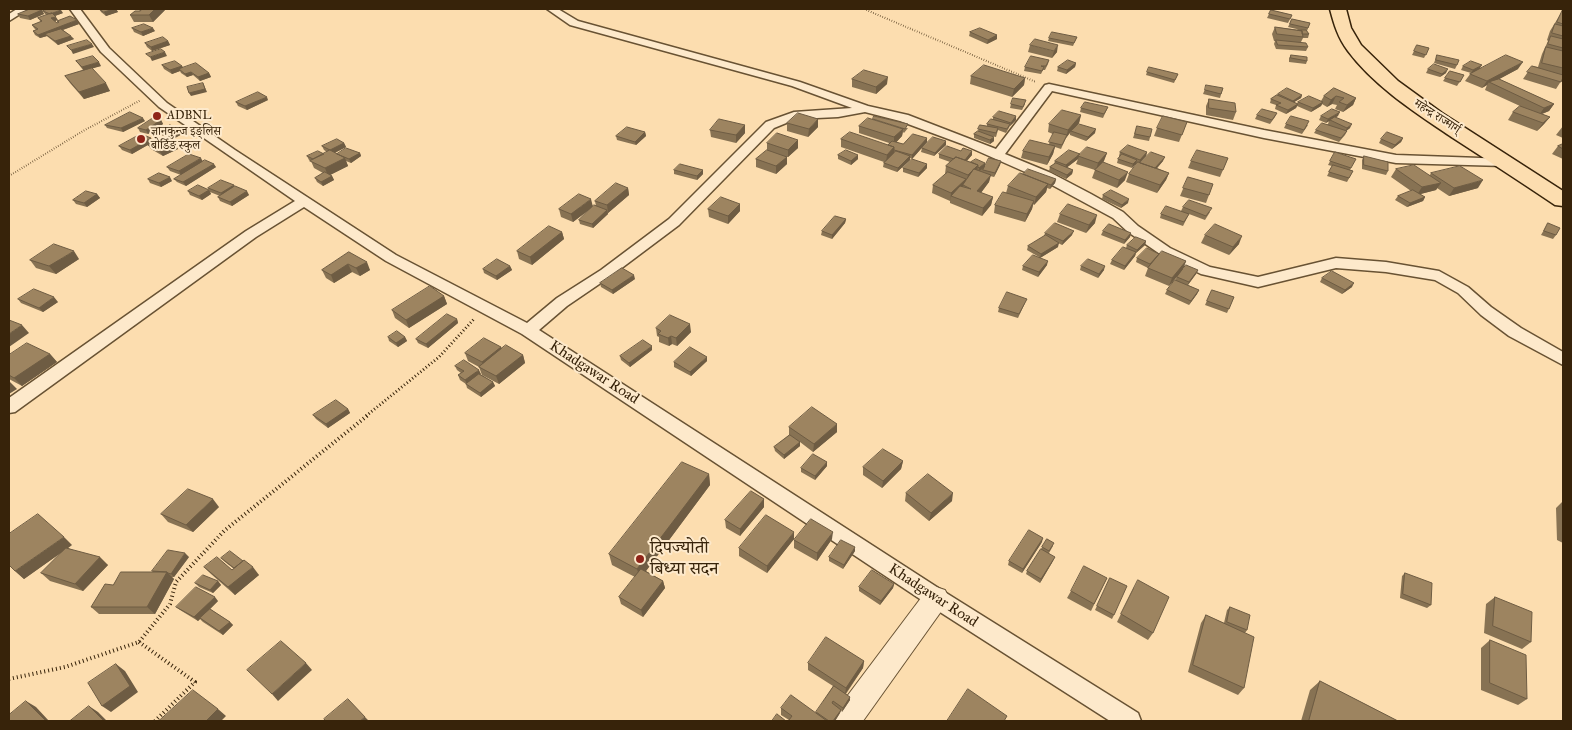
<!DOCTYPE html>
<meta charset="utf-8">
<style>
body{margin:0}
#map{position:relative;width:1572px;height:730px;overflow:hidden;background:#fcddaf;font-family:"IM FELL Great Primer",serif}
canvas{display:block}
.frame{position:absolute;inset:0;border:10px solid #37230a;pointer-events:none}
</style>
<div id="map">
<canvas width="1572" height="730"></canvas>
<div class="frame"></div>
</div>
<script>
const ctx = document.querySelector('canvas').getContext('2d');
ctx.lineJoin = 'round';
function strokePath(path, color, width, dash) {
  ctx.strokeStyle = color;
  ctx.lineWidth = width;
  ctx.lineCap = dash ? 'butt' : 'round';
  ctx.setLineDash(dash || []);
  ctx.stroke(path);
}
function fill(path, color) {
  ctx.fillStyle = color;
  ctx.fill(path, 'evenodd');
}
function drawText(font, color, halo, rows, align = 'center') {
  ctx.font = font + ' "IM FELL Great Primer","Noto Serif Devanagari",serif';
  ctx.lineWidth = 4;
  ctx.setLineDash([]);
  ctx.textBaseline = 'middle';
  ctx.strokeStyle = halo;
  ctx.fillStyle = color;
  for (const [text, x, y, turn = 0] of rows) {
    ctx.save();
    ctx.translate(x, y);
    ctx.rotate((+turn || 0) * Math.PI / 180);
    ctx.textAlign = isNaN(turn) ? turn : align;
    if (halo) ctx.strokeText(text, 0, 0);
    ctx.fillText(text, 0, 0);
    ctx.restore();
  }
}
const minor = new Path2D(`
 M17 9H28L9 21V14Z
 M70 9H80L109 48 167 103 235 150 396 255 527 323 557 298 601 270 669 219 766 122 794 112 852 108 792 86 570 25 547 9H558L578 21 800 82 868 106 908 115 996 149 1045 85 1049 84 1264 130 1396 155 1508 159 1510 162 1504 166 1396 163 1264 138 1052 91 1005 154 1051 173 1091 194 1123 212 1138 226 1170 248 1210 267 1258 277 1336 258 1386 262 1439 271 1468 287 1491 307 1521 328 1563 352V365L1509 336 1481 315 1458 293 1435 280 1386 272 1336 268 1258 287 1201 274 1160 254 1128 232 1113 218 1041 179 962 144 900 121 865 112 838 117 796 119 774 128 679 225 611 276 567 306 539 330 943 591 1138 713 1141 721H1110L929 605 522 334 386 261 304 207 256 237 15 412 9 413V398L246 231 295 201 159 107 101 52Z`);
const tertiary = new Path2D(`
 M936 587 945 590 949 598 945 606 863 721H832L836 711 927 590Z`);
const trunk = new Path2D(`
 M1330 9H1346L1351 28 1361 45 1398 81 1442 113 1563 191V206L1555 205C1521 182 1487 160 1453 138 1416 113 1375 87 1348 51 1338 38 1334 24 1330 9Z`);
strokePath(minor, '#685233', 3);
strokePath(tertiary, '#685233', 2);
strokePath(trunk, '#37230a', 3);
strokePath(new Path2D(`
 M864 9 1036 82
 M9 176 83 131 141 100`), '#37230a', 2, [0.5, 2]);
strokePath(new Path2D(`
 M366 416 439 357 475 318`), '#37230a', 3, [1, 2.5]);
strokePath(new Path2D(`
 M139 642 195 682 155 721
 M9 679 65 667 139 642 170 604 176 582 224 531 368 415`), '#37230a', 4, [1, 3]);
fill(minor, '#fde9cb');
fill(tertiary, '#fde9cb');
fill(trunk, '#fcddaf');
fill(new Path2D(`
 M97 9H116L118 12 106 16 101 12 100 10Z
 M138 9H164L165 10 153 22H134L130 15 140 11Z
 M42 10 44 14 30 20 20 18 18 14Z
 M1271 10 1292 15 1288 23 1267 18Z
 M1563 10V78L1556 89 1523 79 1532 66 1538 67 1542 54 1548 41 1547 40 1550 31Z
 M43 11 63 13 55 16V21L57 23H58L57 21 79 24 63 30 74 39 58 45 48 37 47 36 40 38 35 35 33 31 36 30 34 28 32 25 41 22 38 18 47 15 45 14Z
 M1292 19 1310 23 1307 31 1309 34 1308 38H1303L1301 42 1308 47 1306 51 1276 49 1274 44 1275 41H1274L1272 34 1275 27 1301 30 1288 27Z
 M132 28 155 31 143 36 134 32Z
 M970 32 997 35V39L987 44 969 36Z
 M1077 37 1073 46 1048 41 1049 38Z
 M168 41 170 45 152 51 147 47 145 43Z
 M1030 45 1057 52 1052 58 1028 52Z
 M1417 45 1429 48 1424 58 1412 55Z
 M1291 55 1307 61 1306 64 1289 62V58Z
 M1437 55 1457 65 1455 69 1434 63Z
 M1049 60 1048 64 1045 70H1043L1041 74 1024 71 1025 67Z
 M76 61 101 66 92 68 110 91 84 99 70 83 65 76 83 70Z
 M1076 63 1075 67 1066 74 1057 71 1058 67Z
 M162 65 182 66 183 68 209 73 211 77 200 81 193 75 187 77 181 73 180 71 172 74 164 69Z
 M1463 66 1480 68 1518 69 1499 79 1554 104 1549 111 1542 114 1550 117 1544 124 1537 131 1508 120 1513 112 1520 106 1485 90 1487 85 1482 88 1465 81 1471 73 1461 70Z
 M1428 69 1446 73 1440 77 1426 73Z
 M1450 71 1464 75 1457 86 1443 81Z
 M1147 72 1178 74 1174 83 1146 75Z
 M971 76 1025 78 1024 85 1012 97 970 84Z
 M852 79 887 84 876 94 852 87Z
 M1223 88 1220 98 1203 94 1205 89Z
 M1334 88 1356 98 1353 105 1343 112 1335 109 1337 105 1332 104 1327 107 1322 104 1321 106 1311 112 1297 106 1296 108 1286 114 1275 109 1276 105 1270 103 1271 99 1278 94 1302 95 1301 98 1294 102 1297 104 1298 102 1321 101 1324 96Z
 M1209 99 1236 112 1233 120 1206 115V106Z
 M268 100 247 110 238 106 236 102Z
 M1011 104H1025L1022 110 1010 108Z
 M1108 107 1103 118 1080 112 1081 108Z
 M1277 113 1275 117 1270 124 1255 119 1257 115Z
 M1081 115 1079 123 1075 128 1095 133 1086 141 1070 135V133L1066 138 1061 149 1055 147 1053 154 1047 165 1021 158 1023 151 1049 144 1053 134 1048 132 1049 124Z
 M1016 116V120L1010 126 1006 133 998 130 996 137 991 136 994 141 990 144 974 138V134L978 131 980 125 987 126V124L993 119V117Z
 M1321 116H1338L1335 117 1350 128 1346 131H1347L1345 135 1339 142 1314 133 1316 130 1328 124 1329 121 1326 123 1319 120Z
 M161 120 163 124 148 134 140 132 138 128Z
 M145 121 123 132 107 128 105 125Z
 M1187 122 1179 142 1154 136 1157 128Z
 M787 123 818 127 808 137 787 131Z
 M1286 124 1308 125 1302 134 1284 128Z
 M745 125V133L736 143 711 137 710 130Z
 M859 126 908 128 904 133 903 132 902 136 896 142 903 144 927 138V142L912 159 910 158V160L897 172 883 167 884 162 841 147V139L888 145 889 143 859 133Z
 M1137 126 1150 137 1149 141 1133 138Z
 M1563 126V138L1556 135Z
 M182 129 184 133 173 139 161 135 159 131Z
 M645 132 646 136 636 145 617 140 616 136Z
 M1403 138 1401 142 1392 149 1379 143 1381 139Z
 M798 140V148L788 157H787V164L776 174 756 167V159L767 150V143Z
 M153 142 132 154 122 150 119 146Z
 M344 143 346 147 335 153 337 154 360 153 361 156 351 163 346 161 348 166 330 175 332 176 334 180 323 186 317 182 315 178 323 173 314 168 311 161 309 160 307 156 324 154 327 152 324 150 322 146Z
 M1563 144V159L1552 154 1558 146Z
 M148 145H175L178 149 163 156 151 149Z
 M946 145 934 156 921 152 922 148Z
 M961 151H972V155L967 161 985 166 1001 161 1000 165 994 177 990 176 989 182 981 193 993 197 991 205 982 216 950 203V200V201L932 193 933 185 946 174H945L946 166 950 162 939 158V154Z
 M1120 152H1147L1146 156 1140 163 1163 161 1157 168 1169 173 1166 180 1157 193 1126 182 1129 174 1138 163H1136L1132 168 1117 163 1118 159 1120 156H1119Z
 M1335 152 1351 168 1350 170 1353 171 1347 182 1327 176 1332 166 1328 165Z
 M1107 153 1103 162 1125 180 1117 188 1092 178 1095 170 1076 164 1078 159 1067 167 1073 170 1072 174 1066 179 1049 171 1050 167 1054 164 1055 161 1080 154Z
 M838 155H858V159L851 165 838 159Z
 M1364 156 1388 171 1386 175 1362 169V160Z
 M1228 158 1220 177 1188 168 1191 161Z
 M203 162 216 167 186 186 177 182 174 179 181 175 170 171 167 167Z
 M927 164V168L918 177 903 172V168Z
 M1396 169 1430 175 1431 173 1478 188 1449 196 1437 188 1436 190 1420 194 1425 197 1423 201 1407 207 1395 200 1398 196 1411 191 1391 177Z
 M674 170H703V174L697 180 674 174Z
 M1023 174 1056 179 1055 183 1050 189 1047 188 1046 192 1034 205 1033 204 1032 209 1025 222 994 213 995 205 1006 193 1008 186Z
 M1188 177 1213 184 1206 203 1180 196Z
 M148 179 172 181 161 187 150 183Z
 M235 187 249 195 232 206 220 201 218 197 220 196 210 192 211 194 202 200 190 195 188 191 209 190 208 188Z
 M628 188 629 195 608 213V214L593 228 580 224 579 220 592 207 573 222 561 217 559 209 593 207 596 206 595 201Z
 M97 194 100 198 87 207 76 204 73 200Z
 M1103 195 1128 203 1121 208 1102 199Z
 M740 204V211L728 224 709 217 708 209Z
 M1183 207 1210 212 1205 220 1189 214 1183 226 1160 218 1161 214 1181 211Z
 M1060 214 1095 223 1086 233 1057 222Z
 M846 219 845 223 832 239 821 235 822 231Z
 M1548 223 1556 235 1553 239 1541 235Z
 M1103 231 1131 233 1130 237 1124 244 1101 235Z
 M562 232 564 239 532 265 519 259 517 251Z
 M1045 233 1072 235 1062 245 1058 243V247L1040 258 1047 265 1038 277 1022 270 1023 266 1039 257 1027 250 1028 246 1044 236Z
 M1205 235 1239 244 1229 255 1201 243Z
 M1146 241 1145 245 1136 253 1135 256 1124 270 1110 264 1112 260 1126 248 1127 245Z
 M349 252 370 270 360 276 352 272 334 283 326 278 322 270Z
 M1159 254 1186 261 1183 269 1198 270 1196 274 1188 285 1199 290 1197 294 1189 305 1165 294 1167 290 1175 280 1177 277 1169 286 1145 276 1148 268 1136 262 1137 258Z
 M79 259 56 274 36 268 30 260Z
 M510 266 512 270 497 280 484 273 483 269Z
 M1081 266 1104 270 1098 278 1080 270Z
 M1322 278 1352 287 1342 294 1320 282Z
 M635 279 613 294 601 287 600 283Z
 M1212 290 1234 297 1227 313 1205 305Z
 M444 296 447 304 409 328 395 318 392 310Z
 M18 299 58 302 43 312 21 303Z
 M1025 303 1018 318 998 312 999 308Z
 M457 319 458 323 428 348 418 343 416 339Z
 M656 328 691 332 677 346 672 344 669 346 659 342V337L657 336Z
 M388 337H405L407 341 398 347 389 341Z
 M501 347 502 349 523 355 525 363 499 384 482 375 479 367 468 361 465 353Z
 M652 350 630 367 621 360 620 356Z
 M50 354 57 362 22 386 9 379V355Z
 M707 361 691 376 674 367V362Z
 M455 366 481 374H480L493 382 495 386 481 397 467 388 466 384 460 380 458 375 461 373 457 370Z
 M348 409 350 413 328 428 316 419 313 415Z
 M789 427 837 432 813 452 800 442V446L784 459 775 451 774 447 789 435Z
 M903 461 901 469 882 488 863 475V467Z
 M827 466 815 480 801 472V468Z
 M709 474 710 485 646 571 663 581 665 588 643 617 621 604 619 597 635 577 612 565 609 554Z
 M906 493 952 501 929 521 905 501Z
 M764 499V507L740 536 726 528 725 520Z
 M1563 501V543L1557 540 1556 508Z
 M219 507 193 532 168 522 161 514Z
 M794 539 767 573 739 556V548Z
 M832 539 817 561 794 548V540Z
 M1047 539 1053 546 1049 553 1053 561 1040 583 1026 574 1027 571 1041 549Z
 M1042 542 1022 573 1008 565 1009 561Z
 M72 545 68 548 108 565 83 591 50 581 41 573 62 552 24 579 15 571Z
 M855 551 843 569 829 561V557Z
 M189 557 174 577H172L174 579 155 614H99L91 607 153 572 152 571Z
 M221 558 259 575 235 595 211 574 204 567 232 570 234 569 225 562Z
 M1405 573 1431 605 1427 608 1400 598 1402 576Z
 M1107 578 1091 611 1067 598 1071 591Z
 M1110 578 1114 615 1112 619 1095 610Z
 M218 581 221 585 213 593 199 587 195 583Z
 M894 584 893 588 880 605 859 591V587Z
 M1134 587 1153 633 1148 640 1117 622Z
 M1495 597 1531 642 1522 649 1484 633 1486 604Z
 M218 601 210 609 230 622 233 625 223 635 203 622 200 619 198 621 180 610 176 607Z
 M1230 607 1247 630 1245 633 1244 688 1238 695 1188 672 1201 623 1206 615 1224 623 1227 610Z
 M1490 640 1527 699 1518 705 1481 690V648Z
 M864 661 863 668 846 694 850 700 842 712 841 710 840 713 835 721H789V720L781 715V708L816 713 833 686 808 670V663Z
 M1320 681 1398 721H1301L1310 690Z`), '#877253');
fill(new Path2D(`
 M114 9H116L118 12 106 16 104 12Z
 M155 9H164L165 10 153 22 149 15Z
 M42 10 44 14 30 20 28 16Z
 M61 10 63 13 52 17 50 14Z
 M56 17 58 20 53 22 51 18Z
 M77 20 79 24 48 35 45 34 47 36 40 38 38 35Z
 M153 28 155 31 143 36 141 32Z
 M997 35V39L987 44 988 40Z
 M71 36 74 39 58 45 55 41Z
 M168 41 170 45 152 51 151 47Z
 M92 44 94 47 73 54 71 50Z
 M1058 45 1057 52 1052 58 1054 51Z
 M165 52 167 56 152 61 150 57Z
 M99 62 101 66 84 71 82 67Z
 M1523 62 1518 69 1492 83 1489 82 1487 85 1482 88 1487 81Z
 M1076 63 1075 67 1066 74 1067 70Z
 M1482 65 1480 68 1471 74 1473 70Z
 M182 66 184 69H179L180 71 172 74 170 70Z
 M1448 69 1446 73 1440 77 1442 74Z
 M191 72 193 75 187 77 185 74Z
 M209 73 211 77 200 81 198 77Z
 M888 77 887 84 876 94V87Z
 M1025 78 1024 85 1012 97 1014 89Z
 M106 83 110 91 84 99 79 92Z
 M203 83 207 92 191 96 189 93Z
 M1302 95 1301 98 1291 104 1293 101Z
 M1336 96 1332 104 1327 107 1331 100Z
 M267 97 268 100 247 110 245 106Z
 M1356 98 1353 105 1343 112 1347 105Z
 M1323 102 1321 106 1311 112 1313 108Z
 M1298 104 1296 108 1286 114 1288 110Z
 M1554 104 1549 111 1539 115 1544 108Z
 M1340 112 1338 116 1326 123 1328 119Z
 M1081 115 1079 123 1072 132 1071 131 1066 138 1068 130Z
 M1016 116V120L1010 126 1011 123Z
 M1550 117 1544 124 1537 131 1543 123Z
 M143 118 145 121 123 132 121 128Z
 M818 119V127L808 137 809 129Z
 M161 120 163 124 148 134 146 130Z
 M1352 124 1350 128 1345 132 1347 128Z
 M745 125V133L736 143V135Z
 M182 129 184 133 173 139 171 135Z
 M903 129 902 136 894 145V137Z
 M1096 129 1095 133 1086 141 1088 137Z
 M645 132 646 136 636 145 635 142Z
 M994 137V141L990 144V140Z
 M151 138 153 142 132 154 130 150Z
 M927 138V142L912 159V155Z
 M1403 138 1401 142 1392 149 1395 145Z
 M798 140V148L788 157V150Z
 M946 141V145L934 156 935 153Z
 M344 143 346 147 332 154 330 150Z
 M175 145 178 149 163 156 160 152Z
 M1055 146 1053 154 1047 165 1049 157Z
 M894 147V155L886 163 887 155Z
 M972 151V155L962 166 963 162Z
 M1147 152 1146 156 1139 163 1140 160Z
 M360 153 361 156 351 163 349 159Z
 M1107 153 1104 161 1096 171 1098 163Z
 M1080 154 1078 159 1065 169 1066 165Z
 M858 155V159L851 165V161Z
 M910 156V160L897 172 898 168Z
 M787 157V164L776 174V166Z
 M1165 157 1163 161 1152 174 1153 170Z
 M201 158 203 162 181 175 179 171Z
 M345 158 348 166 328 176 325 168Z
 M1137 160 1136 164 1132 168 1133 164Z
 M1001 161 1000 165 994 177 995 173Z
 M985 163V167L978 172 979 168Z
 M214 164 216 167 186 186 183 182Z
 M927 164V168L918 177 919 173Z
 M978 165 977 173 967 182 968 175Z
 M703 170V174L697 180V176Z
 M1073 170 1072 174 1066 179 1067 175Z
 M1128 172 1125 180 1117 188 1119 180Z
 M1169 173 1166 180 1157 193 1160 185Z
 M991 175 989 182 976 199 977 191Z
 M332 176 334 180 323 186 321 182Z
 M170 177 172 181 161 187 159 183Z
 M966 179 965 186 963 185V188L951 196 950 201 951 193Z
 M1056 179 1055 183 1050 189 1051 185Z
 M1483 180 1478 188 1449 196 1454 188Z
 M1441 183 1436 190 1417 195 1422 187Z
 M1048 184 1046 192 1034 205 1036 197Z
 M234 185 236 189 224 197 221 193Z
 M628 188 629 195 608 213 607 205Z
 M209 190 211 194 202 200 199 196Z
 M247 191 249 195 232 206 230 202Z
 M97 194 100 198 87 207 84 203Z
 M993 197 991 205 982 216 983 208Z
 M1425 197 1423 201 1407 207 1410 203Z
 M591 199 593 207 573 222 571 214Z
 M1129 199 1128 203 1121 208 1122 205Z
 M1034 201 1032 209 1025 222 1027 214Z
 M740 204V211L728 224V216Z
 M607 210 608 214 593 228 592 224Z
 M1097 215 1095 223 1086 233 1089 225Z
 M846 219 845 223 832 239V235Z
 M1074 231 1072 235 1062 245 1063 241Z
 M562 232 564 239 532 265 530 257Z
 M1131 233 1130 237 1124 244 1125 240Z
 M1242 236 1239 244 1229 255 1233 247Z
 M1146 241 1145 245 1136 253 1135 256 1124 270 1125 266 1136 253 1137 250Z
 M1059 243 1058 247 1040 258 1041 254Z
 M74 251 79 259 56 274 49 266Z
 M1048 261 1047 265 1038 277 1039 272Z
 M1186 261 1183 269 1169 286 1172 278Z
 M367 262 370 270 360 276 356 268Z
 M348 264 352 272 334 283 331 275Z
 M510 266 512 270 497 280 496 276Z
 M1105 266 1104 270 1098 278 1099 274Z
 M1198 270 1196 274 1187 286 1189 282Z
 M634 275 635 279 613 294 612 290Z
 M1354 283 1352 287 1342 294 1345 290Z
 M1199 290 1197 294 1189 305 1191 301Z
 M444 296 447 304 409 328 406 320Z
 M54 297 58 302 43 312 39 308Z
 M457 319 458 323 428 348 426 344Z
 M690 324 691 332 677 346 676 338Z
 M22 325 29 333 9 347V334Z
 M671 336 672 344 669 346 668 338Z
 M405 337 407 341 398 347 396 343Z
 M652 346V350L630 367 629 363Z
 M501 347 504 355 485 370 482 362Z
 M50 354 57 362 22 386 14 378Z
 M523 355 525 363 499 384 496 376Z
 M707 357V361L691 376 690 372Z
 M479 370 481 374 467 384 465 380Z
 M9 381 17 389 9 394Z
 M493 382 495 386 481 397 480 393Z
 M348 409 350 413 328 428 326 424Z
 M837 424V432L813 452 814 444Z
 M800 442V446L784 459V455Z
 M903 461 901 469 882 488 883 481Z
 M827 462V466L815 480V476Z
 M709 474 710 485 640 579 637 569Z
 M953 493 952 501 929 521 931 513Z
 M213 499 219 507 193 532 186 525Z
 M764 499V507L740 536V529Z
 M794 532V539L767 573V566Z
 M833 532 832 539 817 561V553Z
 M64 537 72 545 24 579 15 571Z
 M1043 538 1042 542 1022 573 1023 569Z
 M855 547V551L843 569 844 565Z
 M185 553 189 557 174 577 171 574Z
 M100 557 108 565 83 591 75 584Z
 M1055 557 1053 561 1040 583 1041 579Z
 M253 567 259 575 235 595 228 587Z
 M167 572 174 579 155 614 147 607Z
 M218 581 221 585 213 593 210 590Z
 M663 581 665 588 643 617 641 610Z
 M894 584 893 588 880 605 881 601Z
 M215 597 218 601 198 621 194 617Z
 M230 622 233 625 223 635 219 631Z
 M864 661 863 668 845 694 846 688Z
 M306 663 312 670 278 701 272 694Z
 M116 664 125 671 138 692 111 712 102 706Z
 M850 697V700L842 712 843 708Z
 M26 701 36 707 49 721H46Z
 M89 706 98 712 107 721H102Z
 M218 709 226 716 221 721H206Z
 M841 710 840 713 835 721H833Z
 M365 717 368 720 366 721H360Z`), '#6e5c43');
const building = new Path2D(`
 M30 9 42 10 28 16 18 14Z
 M48 9H58L61 10 50 14 43 11Z
 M99 9H114L104 12Z
 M142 9H155L149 15H130L135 11H140Z
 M1563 9V24L1557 22Z
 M1271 10 1292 15 1290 19 1269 14Z
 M52 13 56 17 51 18 57 23 59 22 57 21 70 16 77 20 38 35 33 31 38 29 32 25 42 21 38 18Z
 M1292 19 1310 23 1308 28 1290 24Z
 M144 24 153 28 141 32 132 28Z
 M1555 24 1563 26V36L1552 33Z
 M1275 27 1302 31 1303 37 1277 34Z
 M980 28 997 35 988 40 970 32Z
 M61 29 71 36 55 41 45 34Z
 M1298 30H1306L1309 34H1302V31Z
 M1052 32 1077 37 1074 43 1049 38Z
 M1551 36 1563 39V48L1548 44Z
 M163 37 168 41 151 47 145 43Z
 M1035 39 1058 45 1054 51 1030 45Z
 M87 40 92 44 71 50 67 46Z
 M1276 40 1306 43 1308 47 1278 45Z
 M1417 45 1429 48 1426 55 1414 51Z
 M1546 47 1563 51V68L1542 63Z
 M161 49 165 52 150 57 146 54Z
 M1291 55 1307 57V61L1291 58Z
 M1437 55 1459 60 1457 65 1436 60Z
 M1506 55 1523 62 1487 81 1470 74Z
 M93 56 99 62 82 67 76 61Z
 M1031 56 1049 60 1046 66H1041L1044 67 1042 71 1025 67Z
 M1068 60 1076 63 1067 70 1058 67Z
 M175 61 182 66 170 70 162 65Z
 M1471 61 1482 65 1473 70 1463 66Z
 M196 63 209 73 198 77 191 72 185 74 179 69Z
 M1434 64 1448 69 1442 74 1428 69Z
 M984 65 1025 78 1014 89 971 76Z
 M1532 66 1563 75V78L1561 82 1527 72Z
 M1149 67 1178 74 1175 80 1147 72Z
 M92 68 106 83 79 92 65 76Z
 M864 70 888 77 876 87 852 79Z
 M1450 71 1464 75 1460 82 1445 78Z
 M1499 79 1554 104 1544 108 1489 82Z
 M203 83 205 89 189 93 187 87Z
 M1206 85 1223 88 1221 94 1205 90Z
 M1287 88 1302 95 1293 101 1278 94Z
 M1334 88 1356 98 1347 105 1339 102 1344 98 1336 96 1331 100 1324 96Z
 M258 92 267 97 245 106 236 102Z
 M1277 95 1298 104 1288 110 1276 105 1281 103 1271 99Z
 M1309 96 1323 102 1313 108 1298 102Z
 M1013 98 1026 100 1023 107 1011 104Z
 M1209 99 1235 103 1236 112 1209 108Z
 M1085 102 1108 107 1104 114 1081 108Z
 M1520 106 1550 117 1543 123 1513 112Z
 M1262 109 1277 113 1272 120 1257 115Z
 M1332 109 1340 112 1328 119 1321 116Z
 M1062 110 1081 115 1068 130 1049 124Z
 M999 111 1016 116 1011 123 993 117Z
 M130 112 143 118 121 128 105 125Z
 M798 113 818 119 809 129 787 123Z
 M874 116 908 124 905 129 873 119Z
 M1163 116 1187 122 1182 135 1157 128Z
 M1291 116 1309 121 1304 130 1286 124Z
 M1335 117 1352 124 1347 128 1330 120Z
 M153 118 161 120 146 130 138 128Z
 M868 118 903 129 894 137 859 126Z
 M719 119 745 125 736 135 710 130Z
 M991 119 1010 124 1007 129 987 124Z
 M1322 123 1347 131 1341 138 1316 130Z
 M1079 124 1096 129 1088 137 1071 131Z
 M170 125 182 129 171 135 159 131Z
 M980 125 998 128 996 133 978 129Z
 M1137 126 1152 129 1150 137 1135 134Z
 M627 127 645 132 635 142 616 136Z
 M978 131 994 137 990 140 974 134Z
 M850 132 894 147 887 155 841 139Z
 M1054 132 1067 135 1062 145 1049 142Z
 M1387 132 1403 138 1395 145 1381 139Z
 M777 133 798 140 788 150 767 143Z
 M141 134 151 138 130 150 119 146Z
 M913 134 927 138 912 155 894 150V147L888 145 892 141 903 144Z
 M933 137 946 141 935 153 922 148Z
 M163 138 175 145 160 152 148 145Z
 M337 139 344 143 330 150 322 146Z
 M1030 140 1055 146 1049 157 1023 151Z
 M1563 144V149L1558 146Z
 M1128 145 1147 152 1140 160 1120 152Z
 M947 146 961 151 963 148 972 151 965 160 956 157 954 159 939 154Z
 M1087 147 1107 153 1098 163 1078 156Z
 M346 148 360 153 349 159 337 154Z
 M330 150 345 158 325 168 310 161Z
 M767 150 787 157 776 166 756 159Z
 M846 150 858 155 851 161 838 155Z
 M1069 150 1080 154 1066 165 1055 161Z
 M1197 150 1228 158 1223 170 1191 161Z
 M318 151 324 154 313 159 307 156Z
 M896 151 910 156 898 168 884 163Z
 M1151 152 1165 157 1155 168 1140 163Z
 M1335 152 1356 159 1351 168 1330 161Z
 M189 154 201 158 179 171 167 167Z
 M1122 154 1137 160 1133 164 1118 159Z
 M1364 156 1388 162V171L1364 165Z
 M956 157 978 165 968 175 946 166Z
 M989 158 1001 161 995 173 983 170Z
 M912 159 927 164 919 173 903 168Z
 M976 159 985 163 979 168 978 167V165L971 162Z
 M205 160 214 164 183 182 174 179Z
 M1103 162 1128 172 1119 180 1095 170Z
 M1138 162 1169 173 1160 185 1129 174Z
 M1056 163 1073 170 1067 175 1050 167Z
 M680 164 703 170 697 176 674 170Z
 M1333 165 1353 171 1349 178 1329 172Z
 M1414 165 1441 183 1422 187 1396 169Z
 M1460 166 1483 180 1454 188 1431 173Z
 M974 169 991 175 977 191 993 197 983 208 951 196 960 186 971 189 963 185Z
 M1028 169 1056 179 1051 185 1023 174Z
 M325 172 332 176 321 182 315 178Z
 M948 172 966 179 951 193 933 185Z
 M159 173 170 177 159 183 148 179Z
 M1020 173 1048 184 1036 197 1008 186Z
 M1188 177 1213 184 1209 195 1183 188Z
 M221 180 234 185 221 193 208 188Z
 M616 183 628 188 607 205 595 201Z
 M198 185 209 190 199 196 188 191Z
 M235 186 247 191 230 202 218 197Z
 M1111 190 1129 199 1122 205 1103 195Z
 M1413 190 1425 197 1410 203 1398 196Z
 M86 191 97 194 84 203 73 200Z
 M1003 192 1034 201 1027 214 995 205Z
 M579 194 591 199 571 214 559 209Z
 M721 197 740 204 728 216 708 209Z
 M1189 200 1212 208 1206 216 1183 207Z
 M1068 204 1097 215 1089 225 1060 214Z
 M594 205 607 210 592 224 579 220Z
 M1166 206 1189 214 1184 222 1161 214Z
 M835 216 846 219 832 235 822 231Z
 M1055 223 1074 231 1063 241 1045 233Z
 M1548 223 1560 228 1556 235 1544 231Z
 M1109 224 1131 233 1125 240 1103 231Z
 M1215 224 1242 236 1233 247 1205 235Z
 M549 226 562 232 530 257 517 251Z
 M1046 235 1059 243 1041 254 1028 246Z
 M1136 237 1146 241 1137 250 1127 245Z
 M54 244 74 251 49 266 30 260Z
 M1123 247 1136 252 1125 266 1112 260Z
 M1147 248 1159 254 1150 264 1137 258Z
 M1162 251 1186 261 1172 278 1148 268Z
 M349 252 367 262 356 268 348 264 331 275 322 270Z
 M1033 255 1048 261 1039 272 1023 266Z
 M497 259 510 266 496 276 483 269Z
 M1088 259 1105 266 1099 274 1081 266Z
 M1186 265 1198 270 1189 282 1177 277Z
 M622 268 634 275 612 290 600 283Z
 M1332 271 1354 283 1345 290 1322 278Z
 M1175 280 1199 290 1191 301 1167 290Z
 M430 286 444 296 406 320 392 310Z
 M34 289 54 297 39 308 18 299Z
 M1212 290 1234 297 1229 309 1207 301Z
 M1007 292 1027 299 1019 314 999 308Z
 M447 314 457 319 426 344 416 339Z
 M670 315 690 324 676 338 671 336 668 338 658 334 661 331 656 328Z
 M9 320 22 325 9 334Z
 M397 331 405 337 396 343 388 337Z
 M484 338 501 347 482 362 465 353Z
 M643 340 652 346 629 363 620 356Z
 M27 343 50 354 14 378 9 375V355Z
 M506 345 523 355 496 376 479 367Z
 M690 347 707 357 690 372 674 362Z
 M464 360 479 370 465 380 458 375 464 371 455 366Z
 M479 374 493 382 480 393 466 384Z
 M336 400 348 409 326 424 313 415Z
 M812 407 837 424 814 444 789 427Z
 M790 435 800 442 784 455 774 447Z
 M883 449 903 461 883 481 863 467Z
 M813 454 827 462 815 476 801 468Z
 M682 462 709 474 637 569 609 554Z
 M928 474 953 493 931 513 906 493Z
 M188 489 213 499 186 525 161 514Z
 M751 491 764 499 740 529 725 520Z
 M38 514 64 537 15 571 9 565V534Z
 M766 515 794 532 767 566 739 548Z
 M811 519 833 532 817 553 794 540Z
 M1029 530 1043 538 1023 569 1009 561Z
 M1047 539 1054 543 1049 551 1042 547Z
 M841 540 855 547 844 565 829 557Z
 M66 548 100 557 75 584 41 573Z
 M1041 549 1055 557 1041 579 1027 571Z
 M168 550 185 553 171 574 168 573 167 572 152 571Z
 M230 551 243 561 234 568 221 558Z
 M217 557 232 570 244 560 253 567 228 587 204 567Z
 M1084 566 1107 578 1094 604 1071 591Z
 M641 569 663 581 641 610 619 597Z
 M872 570 894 584 881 601 859 587Z
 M121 572H167L147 607H91L105 584 113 585Z
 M1405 573 1432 583 1431 605 1403 594Z
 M203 575 218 581 210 590 195 583Z
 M1110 578 1127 586 1114 615 1097 606Z
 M1138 580 1169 597 1153 633 1121 614Z
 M196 587 215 597 194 617 176 607Z
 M1495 597 1532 612 1531 642 1493 626Z
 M1230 607 1250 615 1247 630 1227 622Z
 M210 609 230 622 219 631 200 618Z
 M1206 615 1254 637 1244 688 1193 665Z
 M826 637 864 661 846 688 808 663Z
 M1490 640 1526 655 1527 699 1490 683Z
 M281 641 306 663 272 694 247 670Z
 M116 664 130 686 102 706 88 683Z
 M1320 681 1398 721H1309Z
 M834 686 850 697 843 708 833 701 832 703 841 710 833 721H829L816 712Z
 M968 689 1007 716 1004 721H947Z
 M193 690 218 709 206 721H159Z
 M791 695 827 721H790L789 720 792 716 781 708Z
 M348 699 365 717 360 721H326L324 719Z
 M26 701 46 721H9V715Z
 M89 706 103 720 102 721H70Z
 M777 714 786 721H772Z`);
fill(building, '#9d8460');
strokePath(building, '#6e5c43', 1);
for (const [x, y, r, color] of [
 [157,116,5,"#8f2418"],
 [141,139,5,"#8f2418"],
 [640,559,5,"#8f2418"]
]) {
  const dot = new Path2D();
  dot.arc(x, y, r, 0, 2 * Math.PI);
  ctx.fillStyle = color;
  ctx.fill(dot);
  strokePath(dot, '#fde9cb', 2);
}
drawText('12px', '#37230a', '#fde9cb', [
 ["ADBNL",167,116],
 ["ज्ञानकुन्ज इङ्लिस",151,132],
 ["बोर्डिङ स्कुल",151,146]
], 'left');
drawText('12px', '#37230a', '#fde9cb', [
 ["महेन्द्र राज्मार्ग्",1437,117,33]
]);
drawText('15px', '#37230a', '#fde9cb', [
 ["Khadgawar Road",594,373,33],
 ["Khadgawar Road",933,596,33]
]);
drawText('18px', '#37230a', '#fde9cb', [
 ["दिपज्योती",650,549],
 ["बिध्या सदन",650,570]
], 'left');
</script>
